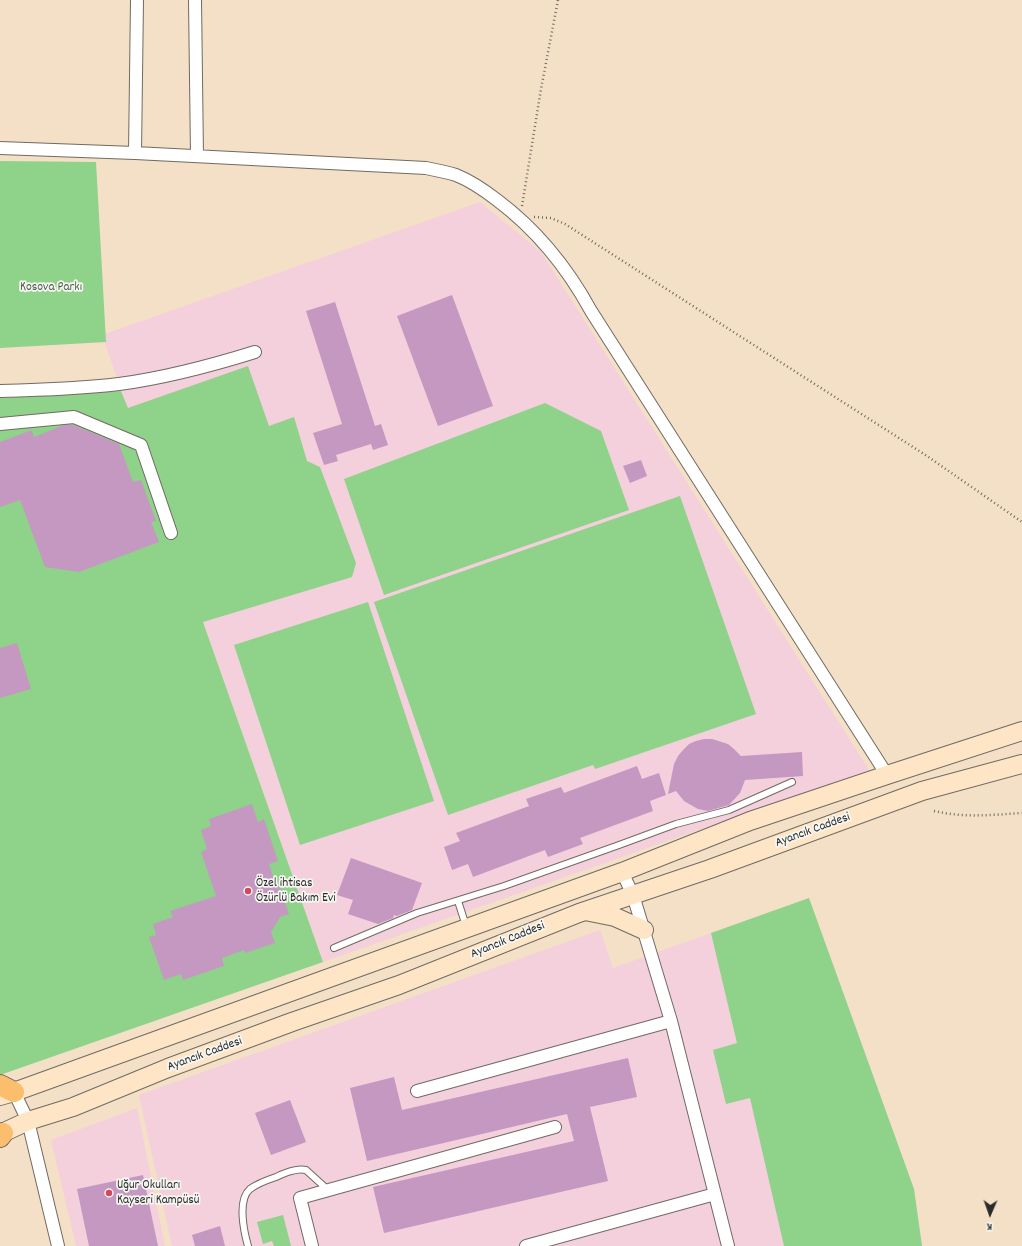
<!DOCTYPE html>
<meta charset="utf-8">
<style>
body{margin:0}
#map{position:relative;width:1022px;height:1246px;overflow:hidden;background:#f3e0c7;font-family:Dekko,sans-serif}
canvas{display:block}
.north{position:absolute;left:970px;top:1194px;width:40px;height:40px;-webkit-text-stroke:3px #f6f6f2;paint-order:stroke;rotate:182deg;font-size:11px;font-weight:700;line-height:16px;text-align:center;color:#2b2b2b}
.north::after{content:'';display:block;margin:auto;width:14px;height:18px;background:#2b2b2b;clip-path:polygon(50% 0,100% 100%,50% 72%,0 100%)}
</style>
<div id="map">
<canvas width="1022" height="1246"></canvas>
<div class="north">K</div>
</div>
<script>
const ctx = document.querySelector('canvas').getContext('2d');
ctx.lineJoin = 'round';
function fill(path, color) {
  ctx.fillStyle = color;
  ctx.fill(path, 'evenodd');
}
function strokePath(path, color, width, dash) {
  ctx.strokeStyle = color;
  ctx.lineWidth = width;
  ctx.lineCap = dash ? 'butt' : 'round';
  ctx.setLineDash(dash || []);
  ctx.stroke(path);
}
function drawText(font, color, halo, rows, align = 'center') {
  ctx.font = font + ' Dekko,sans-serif';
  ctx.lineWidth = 3.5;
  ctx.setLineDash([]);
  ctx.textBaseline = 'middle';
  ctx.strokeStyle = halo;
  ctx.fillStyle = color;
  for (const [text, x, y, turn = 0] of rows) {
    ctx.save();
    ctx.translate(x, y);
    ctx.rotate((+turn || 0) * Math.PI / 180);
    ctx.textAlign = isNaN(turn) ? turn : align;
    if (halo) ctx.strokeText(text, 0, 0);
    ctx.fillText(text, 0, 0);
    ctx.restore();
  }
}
fill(new Path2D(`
 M480 202 541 252 869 770 323 962 102 335Z
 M809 898 914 1189 922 1246H172L139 1095 600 930 613 968Z
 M137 1108 165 1246H76L51 1140Z`), '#f4cfdc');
fill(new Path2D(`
 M0 161 96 162 106 342 0 348Z
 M248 366 269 426 294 417 307 461 320 467 356 563 352 577 203 622 323 962 0 1075V398L121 391 128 408Z
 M545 403 601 431 629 510 384 595 344 479Z
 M680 496 756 714 595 769 593 765 448 815 374 602Z
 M368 602 434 801 300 845 234 645Z
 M809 898 914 1189 922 1246H784L750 1098 726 1104 713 1050 737 1043 711 933Z
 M283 1215 291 1246H274L272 1241 263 1244 257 1222Z`), '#8fd28a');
fill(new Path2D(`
 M452 295 493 406 438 426 397 316Z
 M335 302 375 426 381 424 388 445 373 450 371 444 336 455 338 461 324 465 313 433 342 424 306 311Z
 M64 425H73L119 444 133 482 141 480 156 521 151 522 159 542 79 572 45 567 20 500 0 507V442L32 430 34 437Z
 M641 460 647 476 630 483 623 466Z
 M17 643 31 689 0 698V648Z
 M704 739H712L728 744 734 749 741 756 802 752 803 776 745 780 740 793 729 805 708 811 698 809 684 801 676 791 668 794 674 764 678 756 683 750 689 744 696 741Z
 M637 766 642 779 659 773 666 795 650 801 653 811 580 838 583 844 548 857 545 850 473 877 468 864 452 870 444 847 460 841 456 833 529 806 526 799 561 787 564 793Z
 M252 804 258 822 264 819 278 861 269 864 276 886 279 885 289 914 280 917 271 932 275 943 245 953 244 950 222 958 224 966 183 980 181 974 164 980 149 937 156 935 153 924 173 917 170 911 216 896 201 852 207 849 201 830 211 826 209 819Z
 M351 858 422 883 412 910 397 916 394 915 393 918 378 924 348 914 353 900 337 895Z
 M628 1058 637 1097 590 1107 608 1181 384 1233 373 1187 574 1141 567 1114 367 1161 350 1088 394 1077 402 1110Z
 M290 1100 306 1142 271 1155 255 1113Z
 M143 1175 158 1246H89L77 1189Z
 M220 1226 225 1246H195L192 1235Z`), '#c498c1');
const lane = new Path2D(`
 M458 901 466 926
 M334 948 417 913 504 886 619 845 676 824 729 810 792 782
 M248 1246C244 1232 237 1200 250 1189 258 1183 267 1180 276 1177 285 1173 296 1168 306 1170L328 1190`);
const street = new Path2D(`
 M195 0 197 156
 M0 148 135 153 426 168C436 170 446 172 456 175 471 181 484 190 497 200 537 230 567 267 591 311L887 775
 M135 153 137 0
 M0 391C40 390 79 389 119 384 165 378 210 366 255 352
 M0 424 74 417 141 445 171 533
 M622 872 633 895 671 1021 728 1246
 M417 1091 671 1021
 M14 1092 28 1121 58 1246
 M312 1246 300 1198 555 1127
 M526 1246 715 1194`);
const secondary = new Path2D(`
 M585 911 615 917 644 930
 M0 1096 14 1092 622 872 750 821 887 775 1022 731
 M0 1134 28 1121 73 1107 168 1068 292 1022 399 985 579 913 710 869 922 791 1022 764`);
const primary = new Path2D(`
 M0 1085 14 1092
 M0 1137 3 1133`);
strokePath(lane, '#716a62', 8);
strokePath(street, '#716a62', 14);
strokePath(secondary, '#716a62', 20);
strokePath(primary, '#716a62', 22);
strokePath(new Path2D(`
 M522 206 541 89 558 0
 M534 217 551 218 565 224 927 456 1022 522
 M934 811C965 818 991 815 1022 813`), '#716a62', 2.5, [1, 3]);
strokePath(lane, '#fff', 6);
strokePath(street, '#fff', 12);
strokePath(secondary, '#fde5c5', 18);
strokePath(primary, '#fabe6d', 20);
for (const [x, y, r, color] of [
 [248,891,4,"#d1495b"],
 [109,1193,4,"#d1495b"]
]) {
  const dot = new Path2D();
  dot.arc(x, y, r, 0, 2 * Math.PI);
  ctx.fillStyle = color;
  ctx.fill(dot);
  strokePath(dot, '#f6f6f2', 1.5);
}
drawText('13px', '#495d48', '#f6f6f2', [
 ["Kosova Parkı",51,288]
]);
drawText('13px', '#2b2b2b', '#f6f6f2', [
 ["Ayancık Caddesi",813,831,-20],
 ["Ayancık Caddesi",508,941,-22],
 ["Ayancık Caddesi",205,1055,-20]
]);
drawText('13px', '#2b2b2b', '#f6f6f2', [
 ["Özel ihtisas",256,884],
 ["Özürlü Bakım Evi",256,899],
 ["Uğur Okulları",117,1186],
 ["Kayseri Kampüsü",117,1201]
], 'left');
</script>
